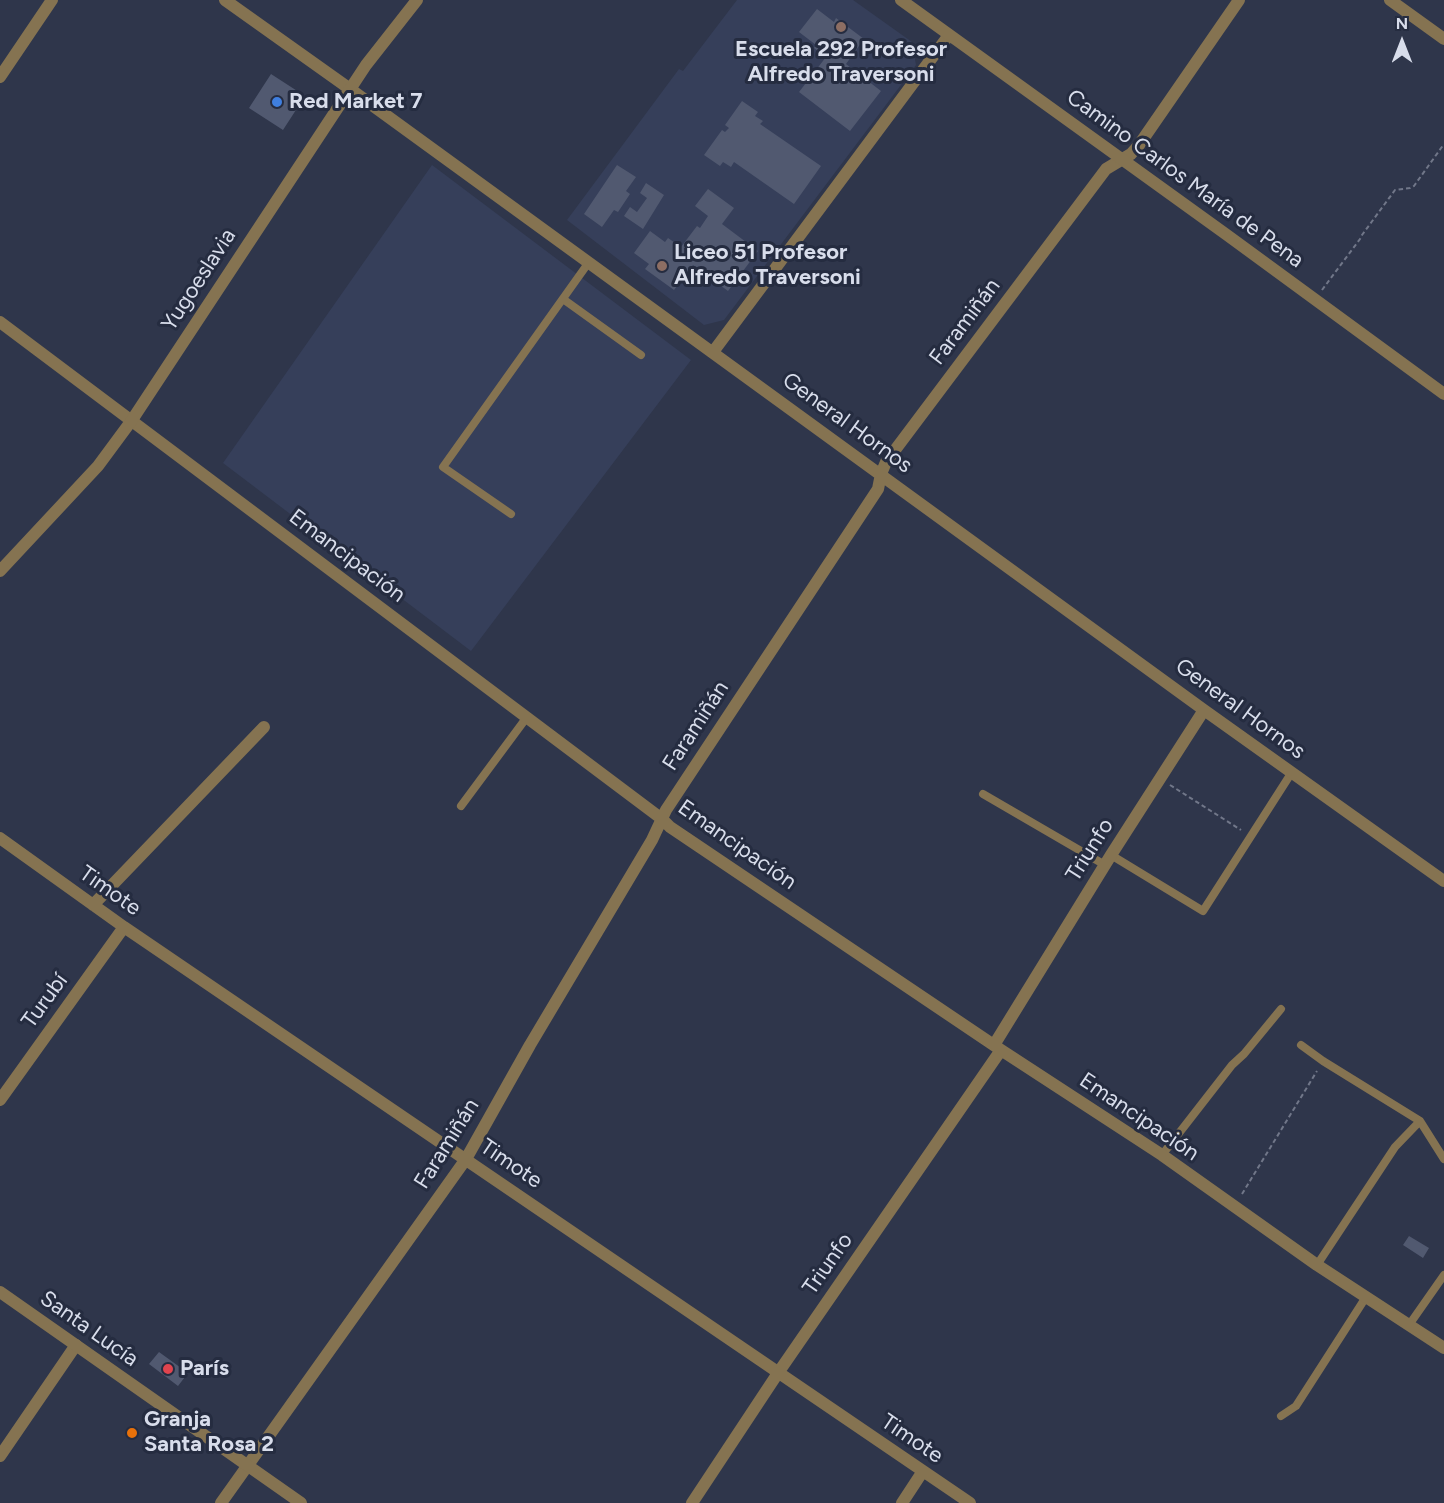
<!DOCTYPE html>
<meta charset="utf-8">
<style>
body{margin:0}
#map{position:relative;width:1444px;height:1503px;overflow:hidden;background:#2f364b;font-family:Figtree,sans-serif}
canvas{display:block}
.north{position:absolute;left:1372px;top:12px;width:60px;height:60px;-webkit-text-stroke:4px #252c40;paint-order:stroke;rotate:0deg;font-size:16px;font-weight:700;line-height:24px;text-align:center;color:#d8ddeb}
.north::after{content:'';display:block;margin:auto;width:21px;height:27px;background:#d8ddeb;clip-path:polygon(50% 0,100% 100%,50% 72%,0 100%)}
</style>
<div id="map">
<canvas width="1444" height="1503"></canvas>
<div class="north">N</div>
</div>
<script>
const ctx = document.querySelector('canvas').getContext('2d');
ctx.lineJoin = 'round';
function fill(path, color) {
  ctx.fillStyle = color;
  ctx.fill(path, 'evenodd');
}
function strokePath(path, color, width, dash) {
  ctx.strokeStyle = color;
  ctx.lineWidth = width;
  ctx.lineCap = dash ? 'butt' : 'round';
  ctx.setLineDash(dash || []);
  ctx.stroke(path);
}
function drawText(font, color, halo, rows, align = 'center') {
  ctx.font = font + ' Figtree,sans-serif';
  ctx.lineWidth = 6;
  ctx.setLineDash([]);
  ctx.textBaseline = 'middle';
  ctx.strokeStyle = halo;
  ctx.fillStyle = color;
  for (const [text, x, y, turn = 0] of rows) {
    ctx.save();
    ctx.translate(x, y);
    ctx.rotate((+turn || 0) * Math.PI / 180);
    ctx.textAlign = isNaN(turn) ? turn : align;
    if (halo) ctx.strokeText(text, 0, 0);
    ctx.fillText(text, 0, 0);
    ctx.restore();
  }
}
fill(new Path2D(`
 M737 0H853L912 42 916 65 724 320 704 325 567 220 679 69 683 71Z
 M432 165 691 360 471 651 223 463Z`), '#363f5a');
fill(new Path2D(`
 M817 9 834 22 836 18 864 39 846 64 881 91 850 131 799 92 826 57 814 48 816 45 799 32Z
 M271 74 305 96 283 130 249 108Z
 M742 101 758 112 755 116 763 121 760 124 821 166 794 204 734 162 731 167 723 162 720 166 704 155 722 130 725 132 729 128 725 125Z
 M617 165 636 177 626 191 630 194 618 212 614 210 602 227 584 214Z
 M646 183 664 195 643 229 624 216 630 207 637 212 647 198 640 193Z
 M708 189 734 208 722 224 758 251 728 291 693 265 674 290 645 269 649 264 634 253 650 231 665 242 668 238 681 247 697 226 700 228 708 216 695 206Z
 M1409 1236 1429 1248 1423 1258 1403 1245Z
 M159 1352 188 1373 178 1386 149 1364Z`), '#515970');
strokePath(new Path2D(`
 M1322 290 1360 239 1362 235 1395 190 1410 188 1414 186 1444 144
 M1170 785 1241 830
 M1242 1194 1317 1071`), '#717789', 2, [4.5, 3]);
strokePath(new Path2D(`
 M563 299 641 355
 M511 514 443 467 589 262
 M983 794 1105 865
 M461 806 527 717
 M1111 855 1203 911 1292 772
 M1301 1045 1323 1061 1420 1121 1444 1159
 M1162 1155 1232 1065 1244 1054 1281 1009
 M1317 1265 1395 1147 1420 1121
 M1409 1325 1444 1275
 M1281 1416 1296 1406 1366 1297`), '#857351', 8);
strokePath(new Path2D(`
 M225 0 350 89 1204 710 1444 881
 M1390 0 1444 39
 M0 77 52 0
 M0 322 662 819 670 827 1001 1050 1162 1155 1317 1265 1444 1348
 M713 352 949 35
 M0 838 124 927 970 1503
 M93 905 264 727
 M994 1045 1111 855 1204 710
 M0 1100 124 927
 M0 1456 76 1345
 M221 1503 466 1159 530 1045 652 840 666 810 878 489 881 474 886 462 1106 169 1131 154 1139 145 1239 0
 M692 1503 778 1373 1001 1050
 M902 1503 923 1471`), '#857351', 12);
strokePath(new Path2D(`
 M901 0 1227 235 1444 394
 M0 571 98 466 132 420 366 65 417 0
 M0 1292 301 1503`), '#857351', 12);
for (const [x, y, r, color] of [
 [841,27,6,"#8d6e63"],
 [277,102,6,"#3f7fe0"],
 [662,266,6,"#8d6e63"],
 [168,1369,6,"#e0444e"],
 [132,1433,6,"#e8710a"]
]) {
  const dot = new Path2D();
  dot.arc(x, y, r, 0, 2 * Math.PI);
  ctx.fillStyle = color;
  ctx.fill(dot);
  strokePath(dot, '#252c40', 2);
}
drawText('bold 22px', '#d8ddeb', '#252c40', [
 ["Escuela 292 Profesor",841,50,"center"],
 ["Alfredo Traversoni",841,75,"center"],
 ["Red Market 7",289,102],
 ["Liceo 51 Profesor",674,253],
 ["Alfredo Traversoni",674,278],
 ["París",180,1369],
 ["Granja",144,1420],
 ["Santa Rosa 2",144,1445]
], 'left');
drawText('22px', '#d8ddeb', '#252c40', [
 ["Camino Carlos María de Pena",1185,179,36],
 ["Yugoeslavia",199,280,-57],
 ["Faramiñán",965,322,-53],
 ["General Hornos",847,423,36],
 ["Emancipación",347,556,37],
 ["General Hornos",1240,709,36],
 ["Faramiñán",696,726,-57],
 ["Emancipación",737,845,35],
 ["Triunfo",1090,850,-58],
 ["Timote",110,891,35],
 ["Turubí",45,1001,-54],
 ["Emancipación",1139,1117,34],
 ["Faramiñán",447,1144,-58],
 ["Timote",511,1164,34],
 ["Triunfo",828,1264,-55],
 ["Santa Lucía",89,1329,35],
 ["Timote",912,1439,34]
]);
</script>
